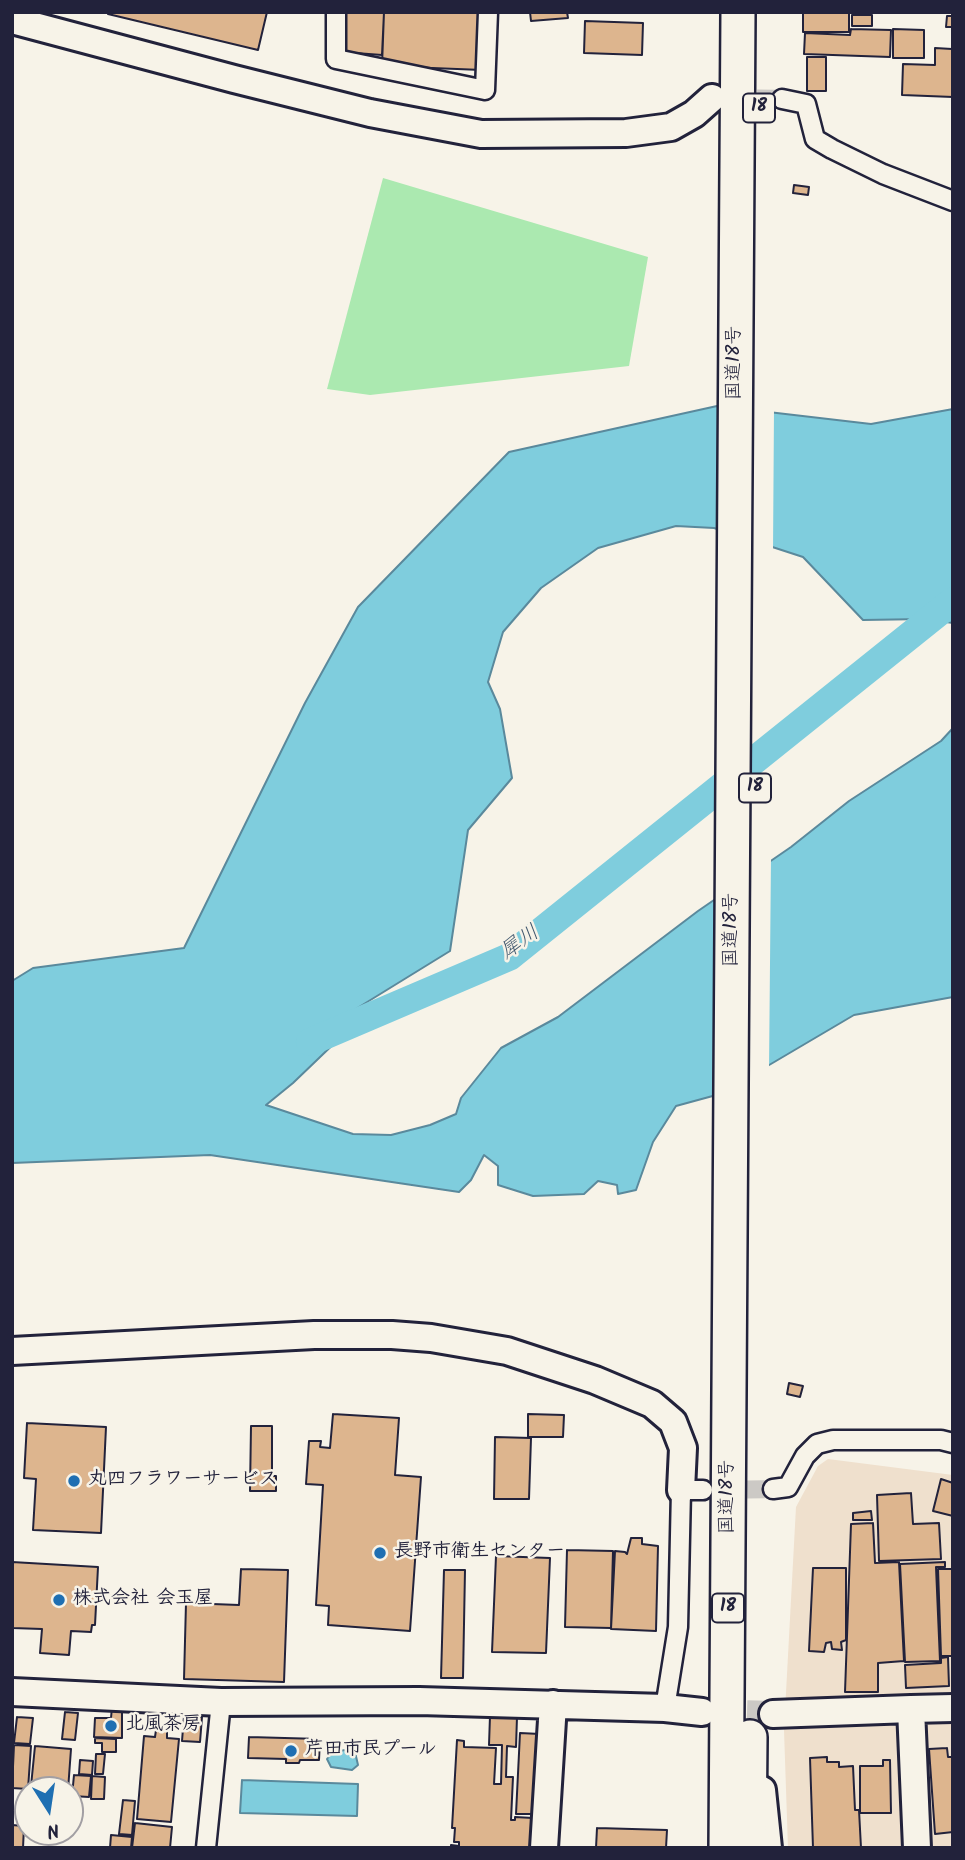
<!DOCTYPE html>
<html>
<head>
<meta charset="utf-8">
<style>
  body { margin:0 }
  #map { position:relative; width:965px; height:1860px; overflow:hidden; background:#f7f3e8; font-family:Kalam,sans-serif }
  canvas { display:block }
  .frame { position:absolute; inset:0; border:14px solid #22223b; pointer-events:none }
  .north { position:absolute; left:14px; top:1776px; width:70px; height:70px; box-sizing:border-box; background:#f7f3e8; border:2px solid #a29fa3; border-radius:50%; rotate:168deg; font-size:19px; font-weight:700; line-height:28px; text-align:center; color:#22223b }
  .north::after { content:''; display:block; margin:auto; width:24px; height:32px; background:#1f6fb2; clip-path:polygon(50% 0,100% 100%,50% 72%,0 100%) }
</style>
</head>
<body>
<div id="map">
<canvas width="965" height="1860"></canvas>
<div class="frame"></div>
<div class="north">N</div>
</div>
<script>
const context = document.querySelector('canvas').getContext('2d');
context.lineJoin = 'round';
function paint(path, color) { context.fillStyle = color; context.fill(path, 'evenodd'); }
const poly = rows => new Path2D(rows.map(r => 'M' + r).join(''));
function stroke(path, color, width, dash) { context.strokeStyle = color; context.lineWidth = width; context.lineCap = dash ? 'butt' : 'round'; context.setLineDash(dash || []); context.stroke(path); }
function label(font, color, halo, rows, align = 'center') {
  context.font = font + ' Kalam,"Klee One",sans-serif'; context.lineWidth = 5; context.setLineDash([]); context.textBaseline = 'middle'; context.strokeStyle = halo; context.fillStyle = color; for (const [text, x, y, turn = 0] of rows) {
    context.save(); context.translate(x, y); context.rotate((+turn || 0) * Math.PI / 180); context.textAlign = isNaN(turn) ? turn : align; if (halo) context.strokeText(text, 0, 0); context.fillText(text, 0, 0); context.restore();
  }
}
paint(poly([
  [828,1459,953,1475,953,1848,788,1848,784,1730,796,1507,818,1466]
]), '#efe0cd');
paint(poly([
  [383,178,648,257,629,366,370,395,327,389]
]), '#abe9b0');
const water = poly([
  [717,406,871,424,953,409,953,623,925,619,863,620,803,557,714,528,676,526,598,548,541,588,503,632,488,682,500,709,512,778,468,830,450,951,351,1012,343,1035,293,1083,266,1105,353,1134,391,1135,430,1125,456,1114,461,1098,501,1048,558,1017,698,911,791,847,849,801,941,741,953,728,953,997,854,1015,720,1094,676,1106,653,1142,636,1190,618,1194,617,1185,598,1181,584,1194,533,1196,498,1185,498,1166,484,1155,471,1180,459,1192,210,1155,12,1163,12,981,33,968,184,948,305,703,358,607,509,452,717,406],
  [346,1750,355,1752,358,1765,352,1770,331,1767,327,1759,330,1755,336,1751,346,1750],
  [242,1780,358,1784,357,1816,240,1813,242,1780]
]);
paint(water, '#7fcddd');
stroke(water, '#5a899c', 2);
paint(poly([
  [722,403,774,409,773,551,721,534],
  [771,857,769,1070,721,1097,718,893]
]), '#f7f3e8');
stroke(poly([
  [310,1042,509,957,953,601]
]), '#7fcddd', 28);
const building = poly([
  [108,12,267,12,258,50,108,14,108,12],
  [342,12,384,12,382,55,342,52,342,12],
  [384,12,484,12,482,70,382,66,384,12],
  [530,12,567,12,568,18,531,21,530,12],
  [803,12,849,12,849,32,803,32,803,12],
  [953,12,953,27,946,27,947,16,953,16,953,12],
  [852,15,872,15,872,26,852,26,852,15],
  [585,21,643,23,642,55,584,53,585,21],
  [851,29,891,30,890,57,804,54,805,33,850,35,851,29],
  [893,29,924,30,924,58,893,58,893,29],
  [935,48,952,49,953,97,902,95,903,64,935,65,935,48],
  [807,57,826,57,826,91,807,91,807,57],
  [794,185,809,187,808,195,793,193,794,185],
  [789,1383,803,1386,800,1397,787,1394,789,1383],
  [333,1414,399,1418,395,1475,421,1477,410,1631,328,1625,329,1606,316,1605,323,1485,306,1484,309,1441,321,1441,320,1447,330,1448,333,1414],
  [528,1414,564,1415,563,1437,528,1437,528,1414],
  [27,1423,106,1427,101,1533,33,1530,36,1479,24,1478,27,1423],
  [251,1426,272,1426,272,1476,276,1476,276,1491,250,1491,251,1426],
  [495,1437,531,1438,529,1499,494,1499,495,1437],
  [941,1479,953,1483,953,1516,933,1511,941,1479],
  [911,1493,913,1524,939,1523,941,1559,879,1561,877,1495,911,1493],
  [871,1511,872,1520,853,1520,853,1513,871,1511],
  [873,1523,875,1563,899,1562,904,1661,878,1663,878,1692,845,1692,851,1524,873,1523],
  [631,1538,642,1538,642,1544,658,1546,656,1631,611,1629,615,1551,625,1552,627,1554,631,1538],
  [567,1550,613,1551,611,1628,565,1627,567,1550],
  [496,1556,550,1558,546,1653,492,1652,496,1556],
  [12,1562,98,1567,95,1625,92,1625,91,1632,71,1631,69,1655,40,1653,42,1629,12,1628,12,1562],
  [945,1562,945,1567,936,1567,940,1661,905,1662,900,1564,945,1562],
  [813,1568,846,1568,846,1640,841,1642,842,1650,832,1649,831,1642,826,1643,824,1652,809,1651,813,1568],
  [241,1569,288,1570,284,1682,184,1679,186,1603,239,1605,241,1569],
  [938,1569,953,1569,953,1656,941,1656,938,1569],
  [444,1570,465,1570,463,1678,441,1678,444,1570],
  [948,1657,949,1686,906,1688,905,1665,941,1663,941,1658,948,1657],
  [112,1707,122,1708,122,1738,94,1737,95,1718,111,1718,112,1707],
  [65,1712,78,1713,75,1740,62,1739,65,1712],
  [184,1716,202,1717,200,1742,182,1741,184,1716],
  [490,1716,517,1717,516,1747,507,1746,506,1777,513,1777,511,1820,515,1820,515,1817,533,1818,535,1848,451,1848,451,1845,459,1846,459,1842,454,1842,455,1828,452,1828,457,1740,464,1741,464,1747,496,1748,494,1784,501,1784,502,1745,489,1745,490,1716],
  [17,1717,33,1718,30,1744,14,1743,17,1717],
  [156,1730,167,1731,167,1738,179,1739,171,1822,137,1819,144,1736,155,1737,156,1730],
  [520,1733,540,1734,536,1817,531,1817,531,1814,516,1814,520,1733],
  [249,1737,320,1739,319,1760,300,1760,299,1763,286,1763,286,1759,248,1758,249,1737],
  [95,1738,116,1739,116,1752,102,1752,102,1743,95,1743,95,1738],
  [14,1745,31,1746,28,1789,12,1788,14,1745],
  [35,1746,71,1749,68,1790,31,1786,35,1746],
  [947,1748,948,1757,953,1757,953,1832,935,1834,929,1749,947,1748],
  [96,1754,105,1754,103,1774,95,1774,96,1754],
  [827,1757,827,1762,839,1762,839,1767,853,1766,855,1810,859,1810,861,1848,813,1848,810,1758,827,1757],
  [80,1760,93,1761,92,1775,79,1774,80,1760],
  [883,1760,890,1760,891,1813,860,1813,860,1766,883,1766,883,1760],
  [74,1775,91,1776,89,1797,72,1796,74,1775],
  [92,1776,105,1777,104,1799,91,1799,92,1776],
  [123,1800,135,1801,132,1835,119,1834,123,1800],
  [20,1811,28,1812,27,1824,19,1824,20,1811],
  [135,1823,172,1827,170,1848,132,1848,135,1823],
  [12,1825,24,1826,23,1848,12,1848,12,1825],
  [597,1828,667,1830,666,1848,596,1848,597,1828],
  [111,1835,132,1837,131,1848,110,1848,111,1835]
]);
paint(building, '#ddb58e');
stroke(building, '#22223b', 2);
stroke(poly([
  [730,98,782,99],
  [720,1490,773,1489]
]), '#ccc9c5', 18, [18, 9]);
stroke(poly([
  [708,1712,773,1714]
]), '#ccc9c5', 26, [26, 13]);
const street = poly([
  [336,12,336,59,485,90,488,12],
  [782,99,806,104,815,139,832,149,883,174,953,201],
  [773,1489,788,1487,805,1456,817,1444,833,1440,941,1440,953,1443],
  [665,1708,678,1627,681,1490,703,1490],
  [206,1848,221,1702]
]);
const secondary = poly([
  [12,20,234,79,370,113,481,134,626,133,671,127,694,114,712,98],
  [12,1351,314,1335,392,1335,431,1338,507,1351,595,1380,652,1404,673,1422,683,1448,681,1490],
  [12,1692,221,1702,419,1701,665,1708,702,1712],
  [911,1709,953,1708],
  [773,1714,911,1709,917,1848],
  [762,1790,768,1848],
  [544,1848,553,1704]
]);
const highway = poly([
  [726,1848,738,12],
  [749,1848,750,1737]
]);
stroke(street, '#22223b', 23);
stroke(secondary, '#22223b', 32);
stroke(highway, '#22223b', 38);
stroke(street, '#f7f3e8', 18);
stroke(secondary, '#f7f3e8', 26);
stroke(highway, '#f7f3e8', 33);
for (const [x, y, r, color] of [
  [74,1481,7,"#1f6fb2"],
  [380,1553,7,"#1f6fb2"],
  [59,1600,7,"#1f6fb2"],
  [111,1726,7,"#1f6fb2"],
  [291,1751,7,"#1f6fb2"]
]) { const dot = new Path2D(); dot.arc(x, y, r, 0, 2 * Math.PI); context.fillStyle = color; context.fill(dot); stroke(dot, '#f7f3e8', 2.5); }
for (const [x, y, w] of [
  [759,108,32],
  [755,788,32],
  [728,1608,32]
]) { const box = new Path2D(); box.roundRect(x - w / 2, y - 14.5, w, 29, 5); context.fillStyle = '#f7f3e8'; context.fill(box); stroke(box, '#22223b', 2); }
label('bold 18px', '#22223b', null, [
  ["18",759,108],
  ["18",755,788],
  ["18",728,1608]
]);
label('19px', '#22223b', '#f7f3e8', [
  ["国道18号",736,363,-90],
  ["国道18号",733,930,-90],
  ["国道18号",729,1497,-90]
]);
label('bold 19px', '#22223b', '#f7f3e8', [
  ["丸四フラワーサービス",88,1481],
  ["長野市衛生センター",394,1553],
  ["株式会社 会玉屋",73,1600],
  ["北風茶房",125,1726],
  ["芹田市民プール",305,1751]
], 'left');
label('italic 21px', '#3e556c', '#f7f3e8', [
  ["犀川",521,944,-35]
]);
</script>
</body>
</html>
